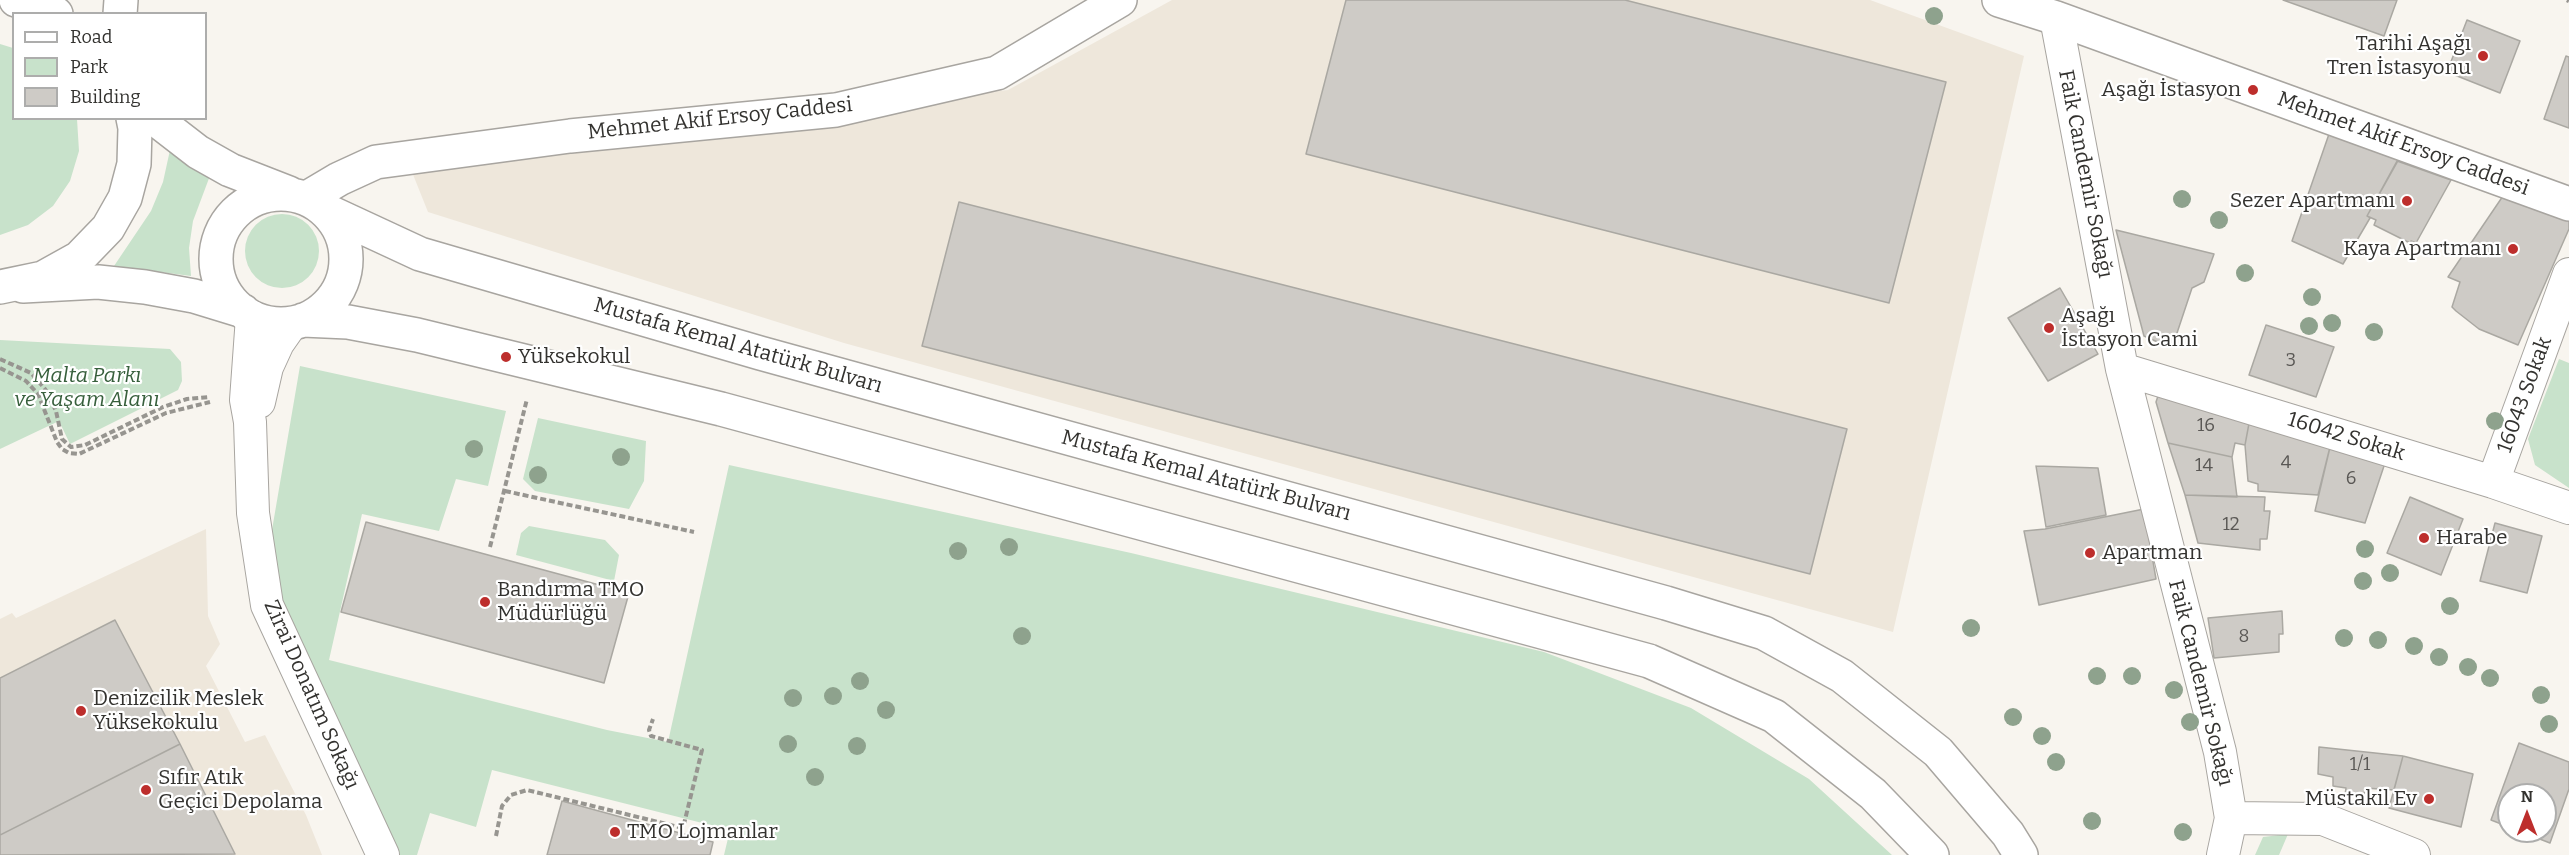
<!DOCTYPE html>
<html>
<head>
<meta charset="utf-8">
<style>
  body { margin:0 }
  #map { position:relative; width:2569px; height:855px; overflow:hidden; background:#f8f5ef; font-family:Bitter,serif }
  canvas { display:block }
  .legend { position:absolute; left:12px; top:12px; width:195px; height:108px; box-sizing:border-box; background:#fff; border:2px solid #adadac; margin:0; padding:8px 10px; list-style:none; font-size:18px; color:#33322f }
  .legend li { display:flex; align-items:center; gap:12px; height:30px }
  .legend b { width:30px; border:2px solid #adadac }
  .north { position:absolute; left:2497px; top:783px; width:60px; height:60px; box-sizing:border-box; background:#fff; border:2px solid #adadac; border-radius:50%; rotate:0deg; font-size:16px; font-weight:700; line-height:24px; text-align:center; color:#33322f }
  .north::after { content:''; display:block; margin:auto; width:21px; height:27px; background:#bd2e2c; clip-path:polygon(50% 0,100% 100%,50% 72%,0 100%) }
</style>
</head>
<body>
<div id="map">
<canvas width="2569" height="855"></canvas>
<ul class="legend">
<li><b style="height:8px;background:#fff"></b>Road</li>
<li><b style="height:16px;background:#c8e2cb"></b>Park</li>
<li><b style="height:16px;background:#cecbc6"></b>Building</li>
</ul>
<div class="north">N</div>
</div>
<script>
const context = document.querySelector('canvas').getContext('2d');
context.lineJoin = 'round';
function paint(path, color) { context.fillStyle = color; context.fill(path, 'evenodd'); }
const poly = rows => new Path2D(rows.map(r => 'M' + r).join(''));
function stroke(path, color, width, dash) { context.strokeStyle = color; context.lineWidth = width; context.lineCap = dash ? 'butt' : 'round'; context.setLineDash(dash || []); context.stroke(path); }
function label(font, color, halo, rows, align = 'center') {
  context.font = font + ' Bitter,serif'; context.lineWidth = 4.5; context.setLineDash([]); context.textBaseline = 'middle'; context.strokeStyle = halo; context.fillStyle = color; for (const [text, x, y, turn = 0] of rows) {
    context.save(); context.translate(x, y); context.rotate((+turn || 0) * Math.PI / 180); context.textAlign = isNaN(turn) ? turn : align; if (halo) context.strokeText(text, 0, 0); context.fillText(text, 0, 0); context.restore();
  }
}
paint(poly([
  [1172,0,1870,0,2024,56,1893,632,844,343,428,212,406,157,1008,90],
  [206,529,208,616,220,644,206,666,245,742,265,735,306,815,322,855,0,855,0,619,12,613,16,618]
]), '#eee7db');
paint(poly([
  [0,44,13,48,14,118,77,119,79,151,70,181,53,206,28,225,0,235],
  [170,150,211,173,193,221,189,248,191,276,114,266,151,211,163,182],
  '245 251a37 37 0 1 1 74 0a37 37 0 1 1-74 0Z',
  [0,340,170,349,181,362,182,381,178,390,70,444,59,421,0,449],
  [2559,359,2569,363,2569,488,2535,465,2528,439],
  [300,366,506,411,488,486,456,479,439,531,362,514,329,660,607,730,668,742,729,465,1131,553,1544,652,1691,708,1809,779,1892,855,724,855,730,830,492,770,476,827,430,813,417,855,397,855,303,652,267,559],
  [538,418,646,441,644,481,629,509,535,491,523,479],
  [529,526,605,540,619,555,614,581,516,555,521,533],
  [2288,834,2279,855,2255,855,2263,837]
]), '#c8e2cb');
const building = poly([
  [1346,0,1625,0,1946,82,1889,303,1306,154,1346,0],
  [2283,0,2397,0,2384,36,2283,0],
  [2467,20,2520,41,2500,93,2447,72,2467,20],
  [2566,56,2569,57,2569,128,2544,119,2566,56],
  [2329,134,2399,159,2367,216,2370,218,2343,264,2292,241,2329,134],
  [2397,161,2451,180,2416,243,2411,241,2410,243,2374,225,2376,220,2367,216,2397,161],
  [2505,193,2569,219,2569,229,2518,345,2479,329,2456,311,2452,307,2460,282,2448,277,2505,193],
  [959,202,1847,429,1810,574,922,346,959,202],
  [2116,230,2214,254,2204,282,2192,288,2173,345,2169,347,2144,336,2116,230],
  [2060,288,2098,354,2048,381,2008,318,2060,288],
  [2266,325,2334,347,2316,397,2249,375,2266,325],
  [2159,393,2250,418,2245,445,2235,443,2232,457,2168,443,2156,402,2159,393],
  [2250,418,2331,443,2318,495,2258,491,2258,484,2248,481,2245,445,2250,418],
  [2168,443,2232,457,2237,497,2185,495,2168,443],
  [2331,443,2385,463,2365,523,2315,511,2331,443],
  [2036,466,2098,468,2106,515,2046,527,2036,466],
  [2185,495,2265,497,2264,511,2270,511,2267,539,2260,539,2260,550,2198,543,2185,495],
  [2410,497,2463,519,2441,575,2387,553,2410,497],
  [2144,509,2156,579,2039,605,2024,531,2045,529,2144,509],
  [366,522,629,593,604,683,341,612,366,522],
  [2495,523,2542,536,2527,593,2480,581,2495,523],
  [2282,611,2283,634,2279,634,2279,652,2214,658,2208,618,2282,611],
  [115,620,180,744,0,835,0,678,115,620],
  [2519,743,2569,762,2569,789,2550,843,2519,831,2545,831,2545,795,2509,795,2509,827,2491,820,2519,743],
  [180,744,235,854,0,855,0,835,180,744],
  [2319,747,2403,756,2394,790,2365,788,2364,795,2345,795,2346,788,2333,786,2333,777,2318,774,2319,747],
  [2403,756,2473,774,2461,827,2389,808,2403,756],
  [562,801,713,842,710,855,547,855,562,801]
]);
paint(building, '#cecbc6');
stroke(building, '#aaa8a2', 1.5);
const minor = poly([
  [2056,18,2122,369,2220,752,2231,818,2223,855],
  [252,317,246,400,250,422,253,513,267,605,383,855],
  [2122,369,2493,482,2569,508],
  [259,402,267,367,278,343,292,323],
  [2493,482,2569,274],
  [2231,818,2323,819,2414,855]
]);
const secondary = poly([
  [1999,0,2056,18,2569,204],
  [307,198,339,179,376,162,570,136,836,110,997,73,1120,0]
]);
const primary = poly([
  [154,118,198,152,230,170,289,193],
  '216 259a65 65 0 1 1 130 0a65 65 0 1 1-130 0Z',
  [323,209,420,254,760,353,1666,603,1764,633,1842,676,1938,752,2008,834,2021,855],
  [23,286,98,282,145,287,194,296,243,311],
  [303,320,348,322,417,335,721,409,1649,661,1774,716,1873,794,1932,855]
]);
const trunk = poly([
  [16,0,56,14],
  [120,14,121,0],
  [0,287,43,278,79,258,108,228,125,198,134,164,135,128,133,118]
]);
stroke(minor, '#a8a5a0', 34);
stroke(secondary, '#a8a5a0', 36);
stroke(primary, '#a8a5a0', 36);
stroke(trunk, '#a8a5a0', 36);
stroke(poly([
  [0,359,31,373,45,389,56,411,62,439,71,447,85,445,163,407,187,399,209,397],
  [0,368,26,381,38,394,57,442,62,449,69,453,79,454,166,413,210,402],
  [505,491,694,532],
  [490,547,527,399],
  [496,836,502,806,511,795,527,790,683,828,702,750,651,736,649,730,653,719]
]), '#979590', 4, [6, 3]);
stroke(minor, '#fff', 32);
stroke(secondary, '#fff', 33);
stroke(primary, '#fff', 33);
stroke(trunk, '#fff', 33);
stroke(poly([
  [2567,0,2569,1]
]), '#969490', 4.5, [3, 6]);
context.fillStyle = '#8ea28d';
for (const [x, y] of [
  [1934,16],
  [2182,199],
  [2219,220],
  [2245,273],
  [2312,297],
  [2332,323],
  [2309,326],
  [2374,332],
  [2495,421],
  [474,449],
  [621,457],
  [538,475],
  [1009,547],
  [2365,549],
  [958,551],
  [2390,573],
  [2363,581],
  [2450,606],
  [1971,628],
  [1022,636],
  [2344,638],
  [2378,640],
  [2414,646],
  [2439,657],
  [2468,667],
  [2097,676],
  [2132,676],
  [2490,678],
  [860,681],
  [2174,690],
  [2541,695],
  [833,696],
  [793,698],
  [886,710],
  [2013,717],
  [2190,722],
  [2549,724],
  [2042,736],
  [788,744],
  [857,746],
  [2056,762],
  [815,777],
  [2092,821],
  [2183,832]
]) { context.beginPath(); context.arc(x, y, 9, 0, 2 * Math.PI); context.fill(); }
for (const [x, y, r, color] of [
  [2483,56,6,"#bd2e2c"],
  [2253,90,6,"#bd2e2c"],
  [2407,201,6,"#bd2e2c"],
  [2513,249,6,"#bd2e2c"],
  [2049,328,6,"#bd2e2c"],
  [506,357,6,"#bd2e2c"],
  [2424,538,6,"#bd2e2c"],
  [2090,553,6,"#bd2e2c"],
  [485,602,6,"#bd2e2c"],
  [81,711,6,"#bd2e2c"],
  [146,790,6,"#bd2e2c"],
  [2429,799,6,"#bd2e2c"],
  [615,832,6,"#bd2e2c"]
]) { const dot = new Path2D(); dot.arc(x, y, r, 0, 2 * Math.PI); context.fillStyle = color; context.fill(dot); stroke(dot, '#fff', 2); }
label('18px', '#5a5855', null, [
  ["3",2291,361],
  ["16",2206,426],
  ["4",2286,463],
  ["14",2204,466],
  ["6",2351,479],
  ["12",2231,525],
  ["8",2244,637],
  ["1/1",2360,765]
]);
label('21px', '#33322f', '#fff', [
  ["Tarihi Aşağı",2471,44,"right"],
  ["Tren İstasyonu",2471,68,"right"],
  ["Aşağı İstasyon",2241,90,"right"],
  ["Sezer Apartmanı",2395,201,"right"],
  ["Kaya Apartmanı",2501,249,"right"],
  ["Aşağı",2061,316],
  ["İstasyon Cami",2061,340],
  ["Yüksekokul",518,357],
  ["Harabe",2436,538],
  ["Apartman",2102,553],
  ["Bandırma TMO",497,590],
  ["Müdürlüğü",497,614],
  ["Denizcilik Meslek",93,699],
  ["Yüksekokulu",93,723],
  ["Sıfır Atık",158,778],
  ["Geçici Depolama",158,802],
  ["Müstakil Ev",2417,799,"right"],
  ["TMO Lojmanlar",627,832]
], 'left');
label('21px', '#33322f', '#fff', [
  ["Mehmet Akif Ersoy Caddesi",720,119,-6],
  ["Mehmet Akif Ersoy Caddesi",2403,144,20],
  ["Faik Candemir Sokağı",2085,174,79],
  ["Mustafa Kemal Atatürk Bulvarı",738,346,16],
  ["16043 Sokak",2525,395,-70],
  ["16042 Sokak",2346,437,17],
  ["Mustafa Kemal Atatürk Bulvarı",1206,476,15],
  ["Faik Candemir Sokağı",2200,683,76],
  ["Zirai Donatım Sokağı",311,695,66]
]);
label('italic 21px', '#375f3c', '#fff', [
  ["Malta Parkı",87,376],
  ["ve Yaşam Alanı",87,400]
]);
</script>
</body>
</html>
